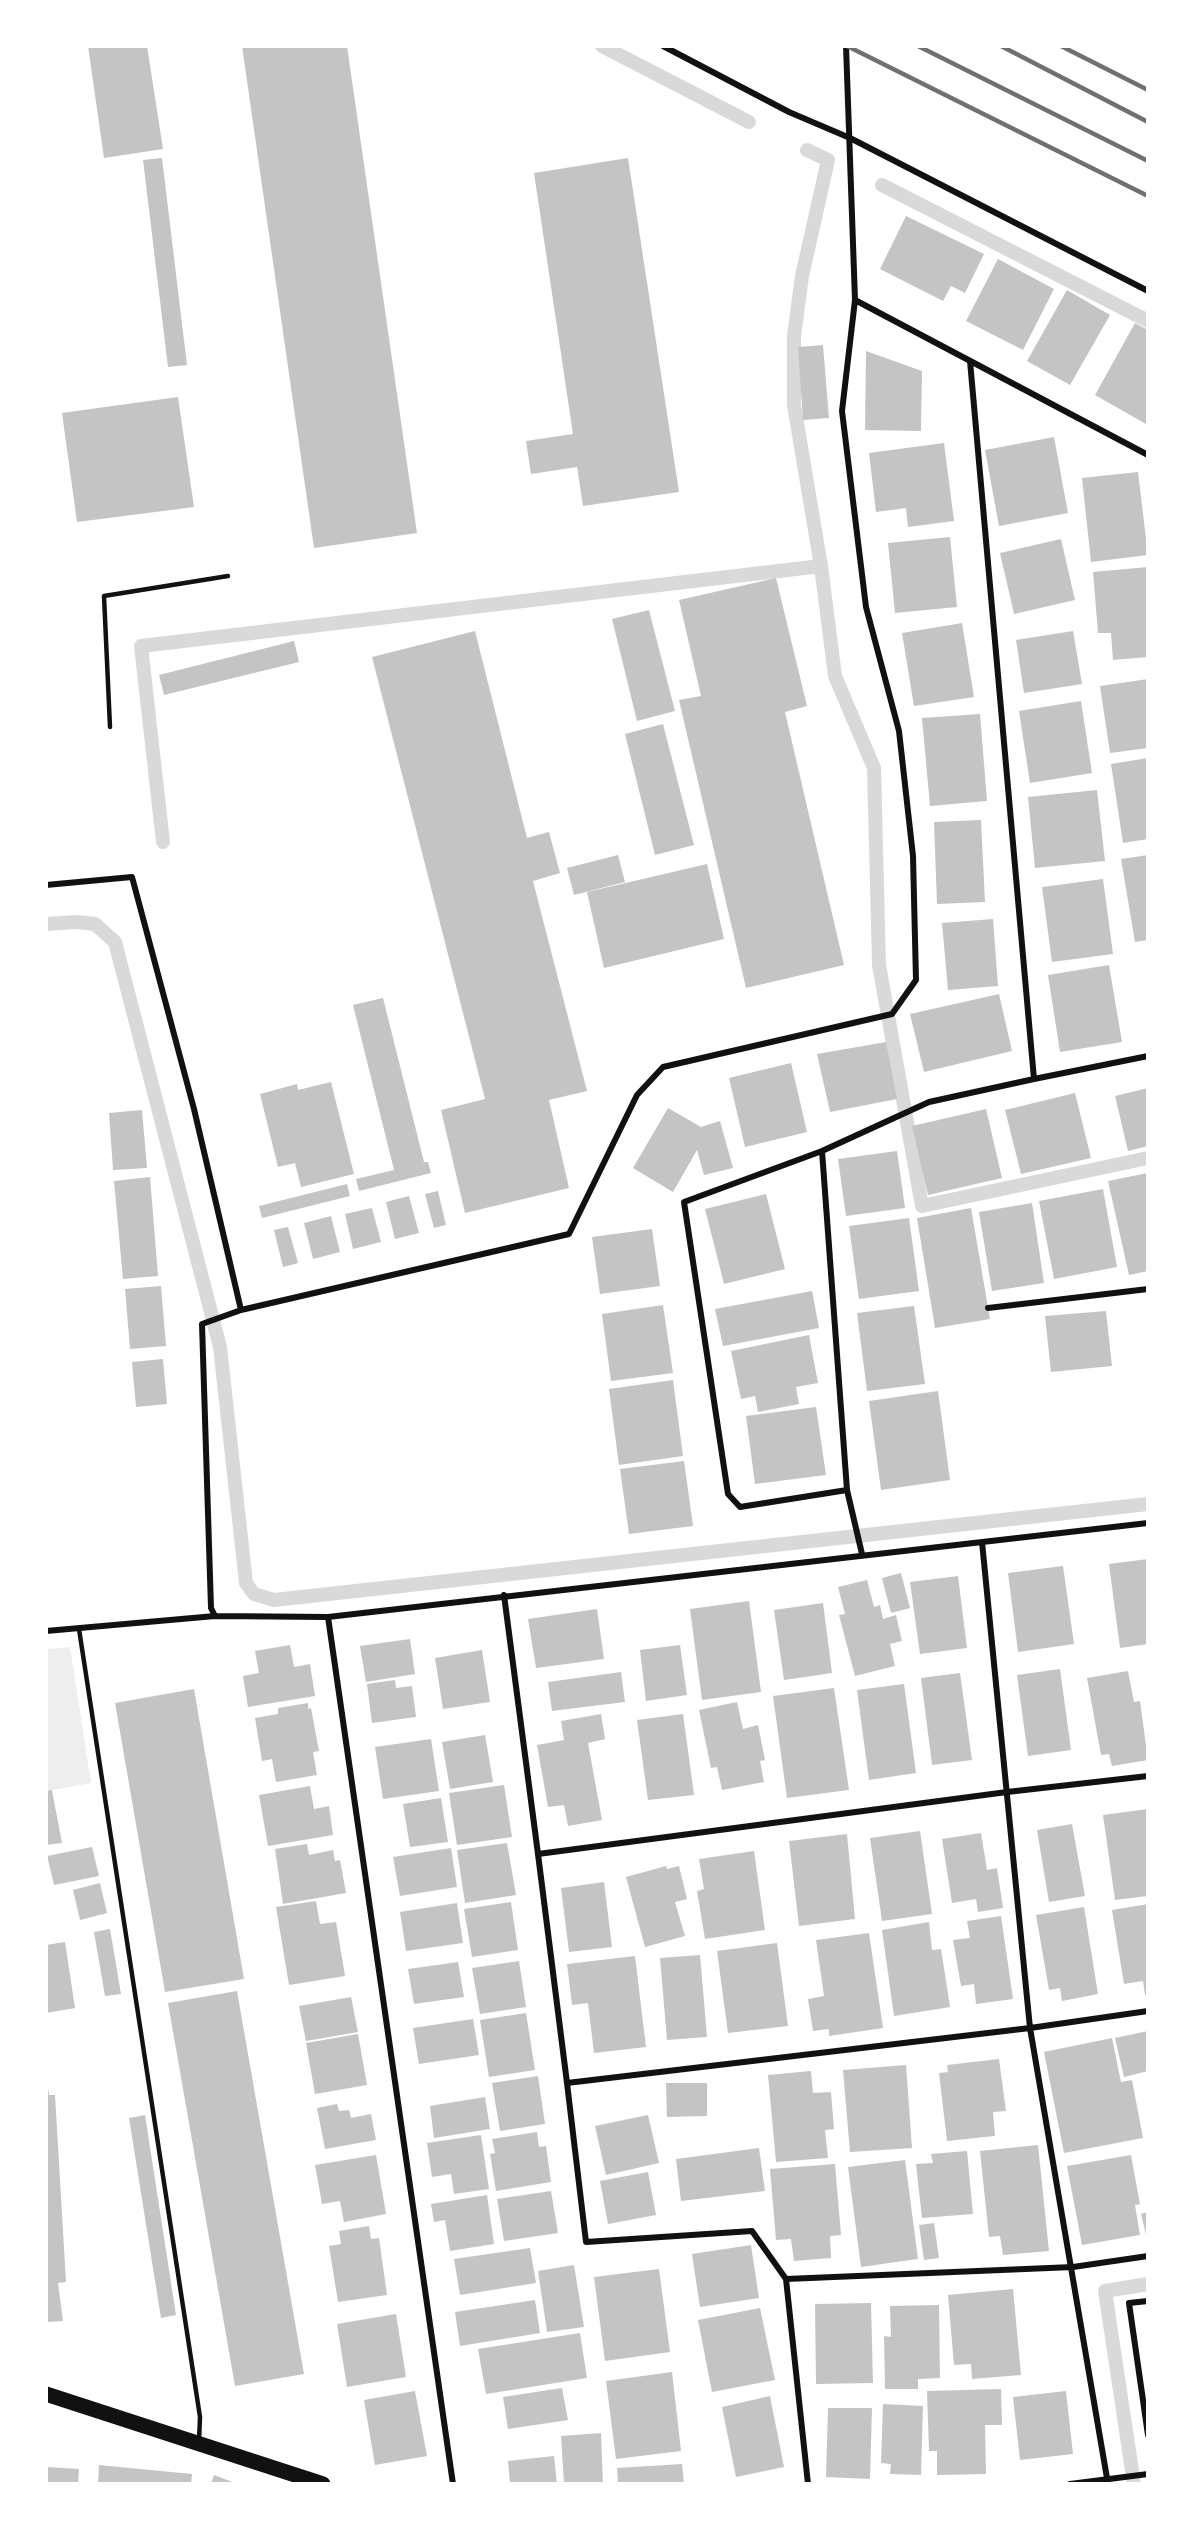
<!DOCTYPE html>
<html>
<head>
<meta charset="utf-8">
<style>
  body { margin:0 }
  #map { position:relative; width:1194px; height:2530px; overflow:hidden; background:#fff; font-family:"Alegreya Sans",sans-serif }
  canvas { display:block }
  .frame { position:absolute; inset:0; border:48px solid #fff; pointer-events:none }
</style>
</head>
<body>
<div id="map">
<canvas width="1194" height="2530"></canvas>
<div class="frame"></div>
</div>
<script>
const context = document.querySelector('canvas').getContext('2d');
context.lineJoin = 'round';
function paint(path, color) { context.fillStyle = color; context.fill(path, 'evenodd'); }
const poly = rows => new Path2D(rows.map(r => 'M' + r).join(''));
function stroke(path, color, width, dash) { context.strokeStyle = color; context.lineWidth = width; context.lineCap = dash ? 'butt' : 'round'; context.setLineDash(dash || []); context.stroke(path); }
paint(poly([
  [70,1647,91,1783,47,1791,47,1649]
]), '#eee');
stroke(poly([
  [602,46,749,122],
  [807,150,828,160,802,276,794,336,794,405,821,566,835,676,874,768,879,965,922,1206,1148,1158],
  [882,185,1148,321],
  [163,842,141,646,821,566],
  [46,924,77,922,95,924,115,942,220,1347,246,1583,254,1594,274,1600,1148,1504],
  [1134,2484,1105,2291,1148,2284]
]), '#d9d9d9', 14);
paint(poly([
  [88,46,147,46,163,149,104,158],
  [242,46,347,46,417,533,314,548],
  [162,158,187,365,168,367,143,160],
  [628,158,679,492,583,506,577,467,531,474,526,441,573,434,534,173],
  [906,216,984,254,965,293,951,286,943,301,880,269],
  [998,259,1054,289,1023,350,966,321],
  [1067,290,1110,315,1070,385,1027,361],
  [1135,323,1148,330,1146,424,1095,395],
  [823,345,829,418,803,420,798,347],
  [866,351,922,371,921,431,865,430],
  [178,397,194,507,77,522,62,413],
  [1054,437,1068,513,999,526,985,450],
  [944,443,954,521,908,527,906,508,876,512,869,453],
  [1138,472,1148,555,1091,562,1082,478],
  [950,537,957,607,895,613,888,543],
  [1061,539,1075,600,1014,614,1000,553],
  [1148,567,1148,657,1113,660,1111,633,1098,633,1093,572],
  [776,578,807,706,785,712,844,965,746,988,679,700,701,696,679,600],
  [649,610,675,711,637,721,612,619],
  [962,623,974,697,914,706,902,633],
  [475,631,527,838,549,832,560,873,533,881,587,1091,549,1100,569,1188,465,1213,441,1110,485,1099,372,657],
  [1073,631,1082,684,1024,693,1016,640],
  [294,641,299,662,164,695,159,675],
  [1148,679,1148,748,1110,753,1100,686],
  [1081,701,1092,773,1030,783,1019,711],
  [980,714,987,801,930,806,922,718],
  [663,724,694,845,655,855,625,734],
  [1148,758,1148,839,1123,843,1111,764],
  [1097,790,1105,861,1035,868,1028,797],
  [981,820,985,902,937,904,934,822],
  [618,855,625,882,574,895,567,868],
  [1148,855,1148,940,1135,942,1121,859],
  [707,864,724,939,604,968,587,892],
  [1103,879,1113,954,1052,962,1042,887],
  [993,919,998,986,948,990,942,923],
  [1109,965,1122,1042,1060,1052,1048,975],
  [999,994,1012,1051,924,1072,910,1014],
  [383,998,424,1162,428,1162,431,1173,359,1191,356,1179,394,1170,353,1005],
  [886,1042,897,1099,830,1112,817,1054],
  [791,1063,807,1132,745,1147,729,1078],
  [331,1082,354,1174,301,1187,295,1163,278,1167,260,1094,297,1084,298,1090],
  [1148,1088,1148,1146,1128,1151,1115,1096],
  [1075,1093,1091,1158,1021,1174,1005,1110],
  [668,1108,701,1127,720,1121,733,1168,704,1175,697,1150,673,1192,633,1168],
  [986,1109,1002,1178,928,1195,912,1126],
  [142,1110,147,1168,113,1170,109,1113],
  [897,1151,905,1208,846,1216,838,1159],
  [1148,1173,1148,1271,1129,1275,1108,1181],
  [150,1177,158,1276,123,1279,114,1181],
  [347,1184,350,1196,262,1218,259,1206],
  [1103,1189,1117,1267,1054,1279,1039,1201],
  [438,1191,446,1225,434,1228,425,1194],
  [766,1194,785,1269,724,1284,705,1209],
  [409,1196,419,1233,395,1239,386,1202],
  [1032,1203,1044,1283,992,1291,979,1212],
  [372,1208,381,1242,353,1249,345,1214],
  [971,1208,990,1319,935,1328,917,1218],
  [331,1216,340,1252,313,1259,304,1223],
  [909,1218,919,1291,859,1299,849,1226],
  [288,1227,298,1263,283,1267,274,1230],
  [652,1229,660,1286,600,1294,592,1237],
  [161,1286,166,1346,130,1349,125,1289],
  [812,1291,819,1328,723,1346,715,1309],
  [663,1305,673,1373,611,1381,602,1314],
  [914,1306,925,1384,867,1391,857,1313],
  [1106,1311,1112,1366,1051,1372,1045,1316],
  [809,1335,818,1383,796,1387,799,1404,758,1412,755,1396,741,1399,731,1351],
  [163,1359,167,1404,136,1407,132,1362],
  [673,1380,683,1456,619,1465,609,1389],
  [938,1391,950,1480,881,1490,869,1401],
  [816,1407,826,1475,755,1484,746,1416],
  [684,1461,693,1526,629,1534,620,1469],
  [1148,1559,1148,1644,1120,1648,1109,1564],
  [1063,1566,1074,1644,1018,1652,1008,1573],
  [901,1573,910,1608,891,1613,882,1578],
  [958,1576,967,1648,920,1654,910,1582],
  [867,1580,874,1607,880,1605,883,1619,896,1615,902,1641,890,1644,895,1666,855,1676,839,1615,845,1614,838,1587],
  [749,1601,761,1692,702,1700,690,1609],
  [823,1603,832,1673,784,1680,774,1610],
  [597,1609,604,1659,536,1668,528,1619],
  [410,1639,415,1674,366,1682,360,1646],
  [290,1645,294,1667,310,1664,315,1696,248,1707,243,1676,259,1673,255,1651],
  [680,1645,687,1695,646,1701,640,1650],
  [482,1650,490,1702,443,1709,435,1658],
  [1060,1669,1071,1750,1028,1756,1017,1675],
  [1128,1671,1134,1702,1140,1701,1148,1760,1112,1766,1109,1754,1101,1755,1087,1678],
  [621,1672,625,1702,552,1711,548,1682],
  [960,1673,972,1760,932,1765,921,1678],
  [395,1680,396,1688,412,1686,416,1717,372,1723,367,1684],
  [904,1684,916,1773,869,1780,857,1690],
  [834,1688,849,1790,787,1798,773,1696],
  [194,1689,244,1979,165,1992,115,1703],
  [737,1702,743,1729,758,1725,765,1760,760,1761,764,1782,722,1790,717,1767,711,1768,699,1710],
  [308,1703,308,1709,311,1708,319,1751,313,1752,317,1775,276,1782,272,1759,262,1761,255,1718,278,1714,278,1708],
  [601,1714,605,1739,588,1743,602,1820,568,1826,564,1805,548,1807,537,1745,564,1740,561,1721],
  [683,1714,694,1795,648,1800,637,1720],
  [485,1735,493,1782,450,1789,442,1742],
  [431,1739,439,1791,383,1799,375,1747],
  [504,1785,512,1837,457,1845,449,1793],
  [310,1786,314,1809,329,1806,333,1835,268,1846,259,1795],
  [52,1790,62,1843,46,1845,46,1791],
  [441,1798,448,1842,410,1847,403,1804],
  [1148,1809,1148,1896,1115,1900,1103,1815],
  [1072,1824,1085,1896,1049,1902,1037,1830],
  [920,1831,932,1914,882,1921,870,1838],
  [981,1833,987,1870,997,1868,1003,1908,978,1912,976,1899,952,1903,942,1839],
  [847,1834,855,1919,799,1926,789,1841],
  [507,1843,516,1895,465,1903,457,1850],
  [307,1844,309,1855,333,1850,335,1861,340,1860,346,1893,283,1904,275,1849],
  [92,1847,99,1876,54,1885,47,1856],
  [451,1848,457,1887,400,1896,393,1857],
  [754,1851,765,1930,705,1939,697,1891,704,1889,699,1859],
  [666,1866,667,1869,679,1866,687,1899,675,1902,685,1936,645,1947,626,1877],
  [604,1882,612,1947,569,1952,561,1888],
  [100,1883,107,1913,80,1920,73,1890],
  [316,1901,320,1924,336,1922,345,1976,289,1985,276,1907],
  [511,1902,518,1950,472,1957,464,1909],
  [457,1903,463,1943,406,1951,400,1912],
  [1148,1904,1148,1995,1145,1995,1143,1981,1124,1984,1112,1910],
  [1084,1907,1098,1994,1062,2001,1060,1988,1049,1990,1036,1915],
  [1001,1916,1013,1999,976,2004,974,1984,961,1986,953,1940,970,1938,967,1921],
  [929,1922,932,1950,941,1949,950,2007,894,2016,882,1930],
  [110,1929,121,1994,105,1996,94,1932],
  [869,1933,883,2028,829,2036,829,2029,813,2031,808,1999,824,1996,816,1940],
  [65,1942,75,2008,46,2013,46,1945],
  [777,1943,788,2026,728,2033,717,1951],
  [700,1955,707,2037,667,2040,660,1958],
  [635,1956,646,2047,594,2053,588,2003,572,2005,567,1964],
  [519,1961,526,2007,480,2014,472,1968],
  [458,1962,464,1997,414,2004,408,1969],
  [237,1991,304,2374,235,2386,168,2003],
  [351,1997,358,2032,306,2041,299,2006],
  [526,2013,535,2070,489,2077,480,2020],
  [473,2019,479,2055,419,2064,413,2028],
  [1148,2031,1148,2071,1124,2077,1115,2038],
  [358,2034,367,2085,315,2094,306,2043],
  [1112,2038,1121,2082,1132,2080,1143,2138,1064,2153,1044,2052],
  [999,2059,1006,2111,993,2112,995,2136,947,2141,939,2073,948,2072,947,2065],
  [906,2065,912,2148,850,2152,843,2070],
  [46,2071,49,2095,55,2095,66,2282,58,2283,63,2321,46,2322],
  [811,2071,813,2093,831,2092,834,2129,825,2130,828,2158,776,2162,768,2075],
  [538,2076,545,2124,500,2131,492,2083],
  [666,2083,707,2083,707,2116,667,2117],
  [485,2097,490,2129,434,2138,430,2106],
  [337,2104,339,2111,349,2110,351,2118,371,2114,376,2140,325,2149,317,2108],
  [145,2115,176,2315,161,2318,129,2118],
  [648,2115,659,2163,606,2175,595,2126],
  [537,2132,539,2147,546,2146,551,2182,496,2191,490,2154,495,2153,492,2139],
  [481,2135,489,2189,454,2194,451,2174,432,2177,427,2143],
  [1038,2145,1049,2251,1003,2255,1000,2236,989,2237,980,2151],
  [759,2148,765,2191,681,2201,676,2159],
  [967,2151,973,2214,922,2218,916,2164,933,2163,931,2154],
  [376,2155,386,2214,344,2222,340,2201,322,2204,315,2165],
  [1131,2155,1140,2204,1135,2205,1140,2235,1082,2245,1067,2166],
  [905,2160,918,2259,861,2267,848,2167],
  [835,2164,841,2235,830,2236,831,2258,794,2261,791,2239,776,2240,770,2169],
  [648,2172,656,2215,608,2224,600,2181],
  [551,2191,558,2233,504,2241,497,2199],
  [487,2195,494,2244,450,2251,445,2220,434,2222,431,2204],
  [1148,2212,1148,2239,1147,2239,1141,2214],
  [934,2223,939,2258,924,2260,919,2225],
  [369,2226,371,2239,379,2238,387,2295,338,2302,329,2246,341,2244,339,2231],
  [751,2245,759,2298,700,2307,692,2254],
  [530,2248,536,2283,460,2295,454,2259],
  [574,2265,584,2327,547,2332,538,2271],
  [659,2269,670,2352,605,2361,594,2277],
  [1013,2289,1021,2375,972,2379,971,2364,954,2365,948,2295],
  [535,2300,540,2333,460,2346,455,2312],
  [871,2303,873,2383,816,2384,815,2304],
  [939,2305,940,2378,918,2379,918,2389,885,2389,884,2336,891,2337,890,2306],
  [760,2308,775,2380,712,2392,698,2320],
  [396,2314,406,2377,347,2387,337,2324],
  [580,2333,587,2378,486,2394,478,2349],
  [672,2372,681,2451,616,2459,606,2381],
  [562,2388,568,2420,508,2429,503,2397],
  [1001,2389,1002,2425,985,2425,986,2474,937,2475,937,2451,929,2451,927,2391],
  [415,2391,427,2456,375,2465,364,2400],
  [1066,2391,1073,2454,1020,2460,1013,2397],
  [770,2396,784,2467,736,2477,722,2407],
  [883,2404,923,2406,921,2475,890,2474,891,2464,881,2463],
  [828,2408,872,2408,870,2479,826,2477],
  [601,2433,603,2484,564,2484,561,2436],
  [554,2456,557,2484,510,2484,508,2461],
  [682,2464,684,2484,618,2484,617,2468],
  [99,2465,192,2474,191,2484,98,2484],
  [46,2467,79,2469,78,2484,46,2484],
  [214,2475,235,2483,235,2484,211,2484]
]), '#c4c4c4');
stroke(poly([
  [110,727,104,596,228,576],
  [79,1629,200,2417,199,2441]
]), '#111', 4.5);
stroke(poly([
  [663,46,789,112,850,138,1148,291],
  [855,300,1148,455],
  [970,361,1034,1079,1148,1056],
  [46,885,132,877,194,1109,241,1310],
  [822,1151,684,1202,728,1494,740,1507,847,1490,862,1554],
  [988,1308,1148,1289],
  [847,1490,822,1151,929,1102,1034,1079],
  [982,1542,1030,2028,1108,2484],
  [504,1595,538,1854,1007,1792,1148,1776],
  [215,1616,211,1608,202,1324,241,1310,569,1234,637,1095,663,1067,892,1014,916,980,913,856,899,731,866,607,842,411,855,300,846,46],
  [328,1617,453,2484],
  [46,1631,215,1616,328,1617,1148,1523],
  [538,1854,567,2083,1030,2028,1148,2011],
  [567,2083,586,2242,752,2231,786,2279],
  [1148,2301,1129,2303,1148,2435],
  [808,2484,786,2279,1073,2267,1148,2256],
  [1070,2484,1148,2474]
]), '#111', 6);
stroke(poly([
  [46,2394,323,2484]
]), '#111', 15);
stroke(poly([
  [847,46,1148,196],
  [918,46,1148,161],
  [1001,46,1148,122],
  [1061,46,1148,90]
]), '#707070', 4.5);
</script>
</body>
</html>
